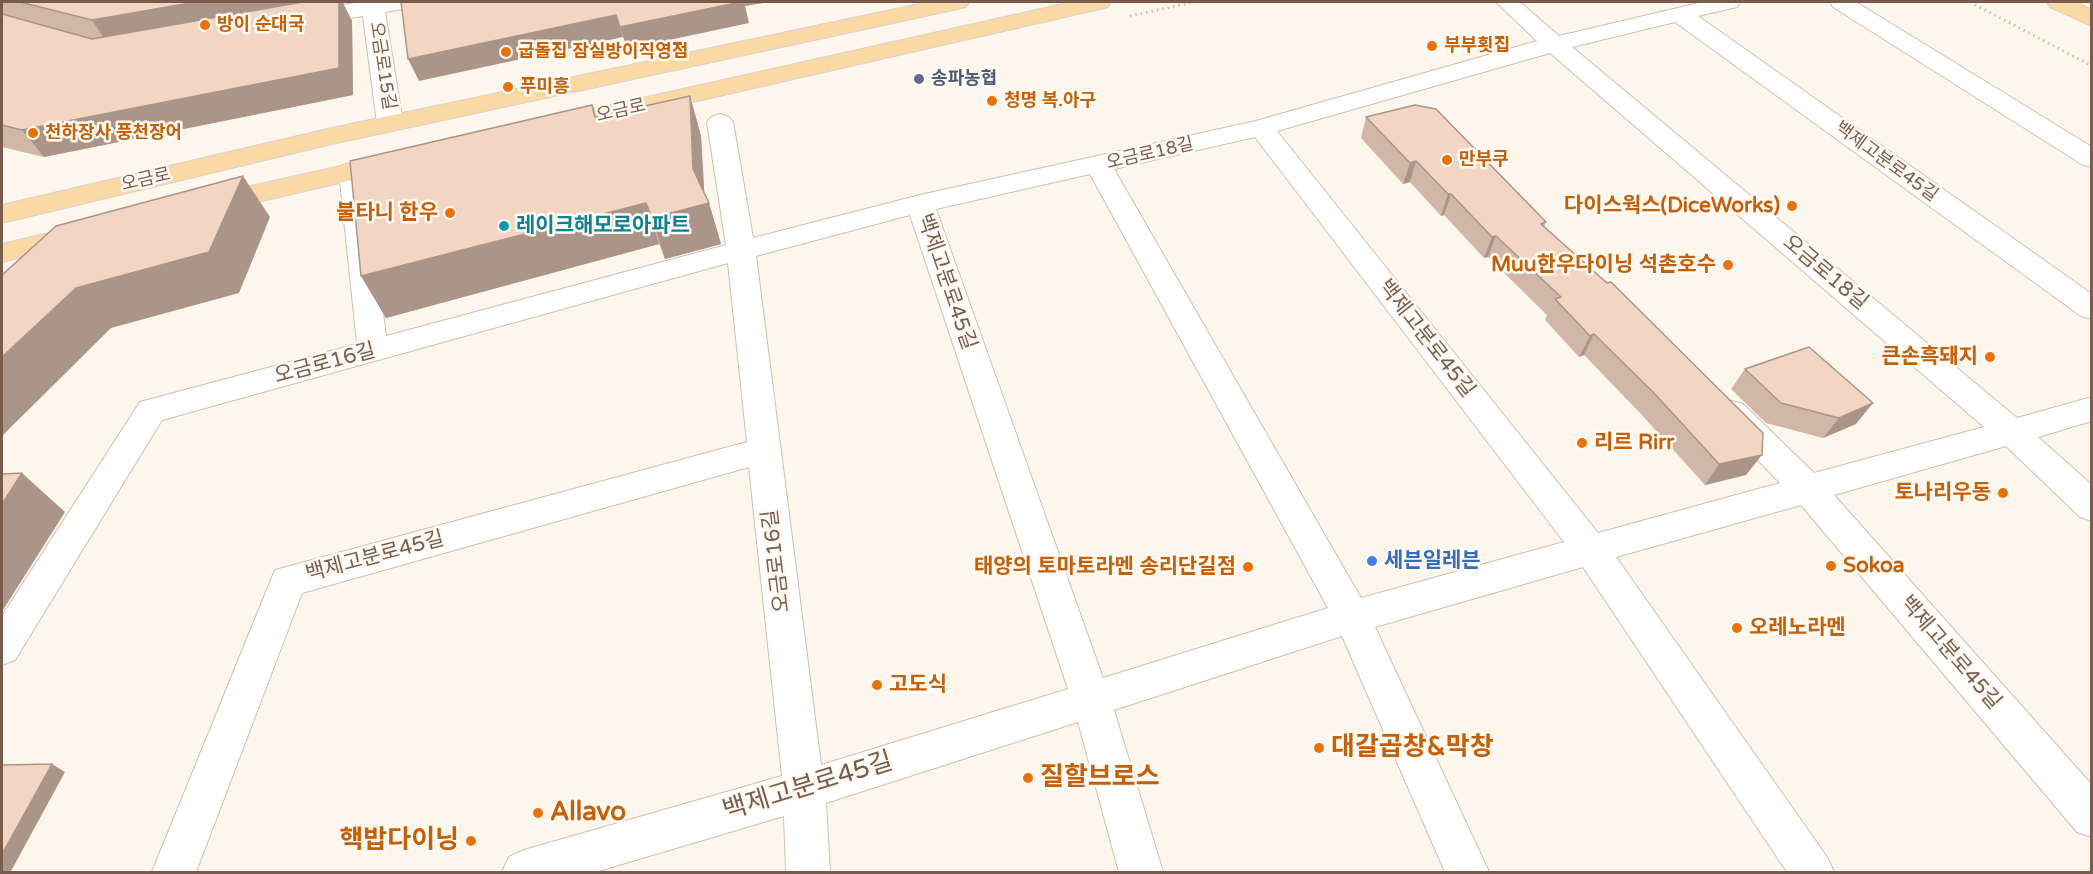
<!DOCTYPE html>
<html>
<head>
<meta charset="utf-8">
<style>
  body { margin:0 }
  #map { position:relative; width:2093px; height:874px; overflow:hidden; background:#fdf6ec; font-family:"Varela Round",sans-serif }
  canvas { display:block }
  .frame { position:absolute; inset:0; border:3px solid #7a5c4d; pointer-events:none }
</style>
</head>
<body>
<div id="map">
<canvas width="2093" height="874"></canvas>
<div class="frame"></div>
</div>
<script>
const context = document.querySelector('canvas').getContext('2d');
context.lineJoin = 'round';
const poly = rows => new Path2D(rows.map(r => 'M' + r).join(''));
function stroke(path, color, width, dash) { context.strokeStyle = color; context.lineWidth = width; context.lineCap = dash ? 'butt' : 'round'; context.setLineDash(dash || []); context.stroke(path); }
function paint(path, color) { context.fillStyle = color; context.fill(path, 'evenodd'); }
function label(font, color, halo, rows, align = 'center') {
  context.font = font + ' "Varela Round","Noto Sans KR",sans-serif'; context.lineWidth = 5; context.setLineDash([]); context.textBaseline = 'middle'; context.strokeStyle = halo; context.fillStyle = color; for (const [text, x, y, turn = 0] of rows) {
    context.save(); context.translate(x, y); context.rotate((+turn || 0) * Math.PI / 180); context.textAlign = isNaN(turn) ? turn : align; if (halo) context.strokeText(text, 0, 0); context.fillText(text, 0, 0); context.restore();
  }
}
const minor = poly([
  [361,2,418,2,415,7,385,12,403,123,399,128,390,131,381,128,377,123,363,16,303,26,295,24,292,19,295,14,303,12,361,2],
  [1496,2,1520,2,1559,36,1703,2,1740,2,1737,7,1698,16,2092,294,2092,319,2081,316,1675,22,1572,47,2017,418,2092,397,2092,421,2038,437,2092,485,2092,521,2080,517,2006,446,1834,495,2092,785,2092,837,2077,832,1801,505,1616,557,1827,857,1834,872,1787,872,1583,567,1375,627,1489,872,1445,872,1342,636,1114,710,1163,872,1119,872,1078,722,826,803,830,872,786,872,784,816,595,872,502,872,509,857,524,850,782,776,749,467,302,593,196,872,152,872,275,570,747,442,728,263,162,420,15,660,2,665,2,616,140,402,357,344,339,171,343,165,352,163,361,165,365,171,386,336,726,245,707,122,711,117,720,114,729,117,733,122,753,238,920,195,1256,121,1537,41,1496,2],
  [1550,53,1984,427,1814,473,1743,404,1732,401,1721,404,1716,413,1721,422,1780,483,1598,533,1277,131,1550,53],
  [1255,137,1564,542,1361,598,1114,169,1255,137],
  [1090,174,1328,608,1103,678,936,209,1090,174],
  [910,215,1068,689,821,765,756,256,910,215],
  [1830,2,1856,2,2092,147,2092,167,2083,165,1833,7,1830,2]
]);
const major = poly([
  [929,2,969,2,966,7,958,9,332,144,2,223,2,205,332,128,929,2],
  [1072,2,1111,2,1108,7,1100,9,553,134,544,131,540,126,544,121,553,118,1072,2],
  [2047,2,2075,2,2092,10,2092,26,2050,7,2047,2],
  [394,154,403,156,407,162,403,168,211,213,201,210,197,204,201,198,211,195,394,154],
  [79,226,89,229,93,235,89,241,2,262,2,244,79,226]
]);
stroke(minor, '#d1beb0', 2);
stroke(major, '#dad1cd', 2);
stroke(poly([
  [1970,2,2092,66],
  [1130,16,1194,2]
]), '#d9b8a5', 3, [1.5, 4]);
paint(minor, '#fff');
paint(major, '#fbd9a5');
paint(poly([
  [2,2,351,2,343,3,352,21,353,95,44,157,2,147],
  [690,96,701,136,704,192,709,203,721,244,665,259,659,244,386,318,361,276,596,117],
  [1366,117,1546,222,1544,227,1746,475,1705,485,1641,414,1584,355,1579,357,1545,320,1547,315,1488,257,1484,258,1444,215,1441,216,1410,182,1403,184,1361,138],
  [1745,369,1856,424,1823,438,1766,423,1731,389]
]), '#d1b7a8');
paint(poly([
  [196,2,351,2,343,3,352,21,353,95,44,157,22,130,110,47,92,20],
  [740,2,770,2,745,6,749,23,627,49,620,27],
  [616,15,623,37,419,81,408,59],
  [690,96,701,136,705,204,709,203,721,244,665,259,652,218],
  [1416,161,1410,182,1403,184,1410,163],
  [243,176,270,217,239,293,111,328,2,436,2,357,76,288],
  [1448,194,1451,194,1444,215,1441,216],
  [646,203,659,244,386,318,361,276],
  [1496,236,1488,257,1484,258,1492,237],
  [1594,334,1584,355,1579,357,1590,336],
  [1873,403,1856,424,1823,438,1839,418],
  [1762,455,1746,475,1705,485,1719,464],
  [22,473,65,512,3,610,2,609,2,504],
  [52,764,65,772,10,873,2,873,2,854]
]), '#aa9588');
const building = poly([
  [20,2,196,2,92,20,20,2],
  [303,2,339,2,339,68,22,130,2,125,2,14,92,39,303,2],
  [401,2,741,2,620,27,616,15,408,59,401,2],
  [690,96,693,169,709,203,652,218,646,203,361,276,350,161,592,105,595,117,690,96],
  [1415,105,1436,109,1546,222,1541,224,1607,283,1611,282,1763,433,1762,455,1719,464,1654,393,1594,334,1590,336,1555,299,1561,297,1496,236,1492,237,1451,194,1448,194,1416,161,1410,163,1366,117,1415,105],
  [243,176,209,252,76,288,2,357,2,275,56,226,243,176],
  [1809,347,1873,403,1839,418,1781,403,1745,369,1809,347],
  [22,473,2,504,2,474,22,473],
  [52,764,2,854,2,765,52,764]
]);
paint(building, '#f3d5c3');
stroke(building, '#aa9588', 1.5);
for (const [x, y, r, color] of [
  [205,25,6,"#e8710a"],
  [1432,46,6,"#e8710a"],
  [506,52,6,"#e8710a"],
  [919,79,6,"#5c6f8a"],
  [508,87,6,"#e8710a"],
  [992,101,6,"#e8710a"],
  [33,133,6,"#e8710a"],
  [1447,160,6,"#e8710a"],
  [1792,206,6,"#e8710a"],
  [450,213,6,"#e8710a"],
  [504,226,6,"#0f9aa8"],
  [1728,265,6,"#e8710a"],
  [1990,357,6,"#e8710a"],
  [1582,443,6,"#e8710a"],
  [2003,493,6,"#e8710a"],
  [1372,561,6,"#3f7fe0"],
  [1831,566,6,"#e8710a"],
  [1248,567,6,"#e8710a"],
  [1737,628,6,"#e8710a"],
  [877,685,6,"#e8710a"],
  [1319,748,6,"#e8710a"],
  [1028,778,6,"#e8710a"],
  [538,813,6,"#e8710a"],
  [471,841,6,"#e8710a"]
]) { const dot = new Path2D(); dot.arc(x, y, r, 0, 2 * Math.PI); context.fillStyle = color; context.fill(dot); stroke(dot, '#fffaf3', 2); }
label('bold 18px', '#c56008', '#fffaf3', [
  ["방이 순대국",217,25],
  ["부부횟집",1444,46],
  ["굽돌집 잠실방이직영점",518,52],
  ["푸미흥",520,87],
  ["청명 복.아구",1004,101],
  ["천하장사 풍천장어",45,133],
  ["만부쿠",1459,160]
], 'left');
label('18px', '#7a5c4d', '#fffaf3', [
  ["오금로15길",382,66,81],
  ["오금로",621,111,-13],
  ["오금로18길",1150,154,-13],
  ["백제고분로45길",1886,162,36],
  ["오금로",146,180,-13]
]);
label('bold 18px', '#4e5e75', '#fffaf3', [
  ["송파농협",931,79]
], 'left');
label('bold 21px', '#c56008', '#fffaf3', [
  ["다이스웍스(DiceWorks)",1780,206],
  ["불타니 한우",438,213],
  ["Muu한우다이닝 석촌호수",1716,265],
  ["큰손흑돼지",1978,357],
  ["리르 Rirr",1594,443,"left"],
  ["토나리우동",1991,493],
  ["Sokoa",1843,566,"left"],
  ["태양의 토마토라멘 송리단길점",1236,567],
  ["오레노라멘",1749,628,"left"],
  ["고도식",889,685,"left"]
], 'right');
label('bold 21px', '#0d838f', '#fffaf3', [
  ["레이크해모로아파트",516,226]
], 'left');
label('21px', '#7a5c4d', '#fffaf3', [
  ["오금로18길",1825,273,40],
  ["백제고분로45길",946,282,71],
  ["백제고분로45길",1426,339,52],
  ["오금로16길",325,364,-15],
  ["백제고분로45길",375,557,-15],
  ["오금로16길",777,561,-97],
  ["백제고분로45길",1950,653,49]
]);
label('bold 21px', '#366cbe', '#fffaf3', [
  ["세븐일레븐",1384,561]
], 'left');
label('bold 26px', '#c56008', '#fffaf3', [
  ["대갈곱창&막창",1331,748],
  ["질할브로스",1040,778],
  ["Allavo",550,813],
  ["핵밥다이닝",459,841,"right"]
], 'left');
label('26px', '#7a5c4d', '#fffaf3', [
  ["백제고분로45길",808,787,-17]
]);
</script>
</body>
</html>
